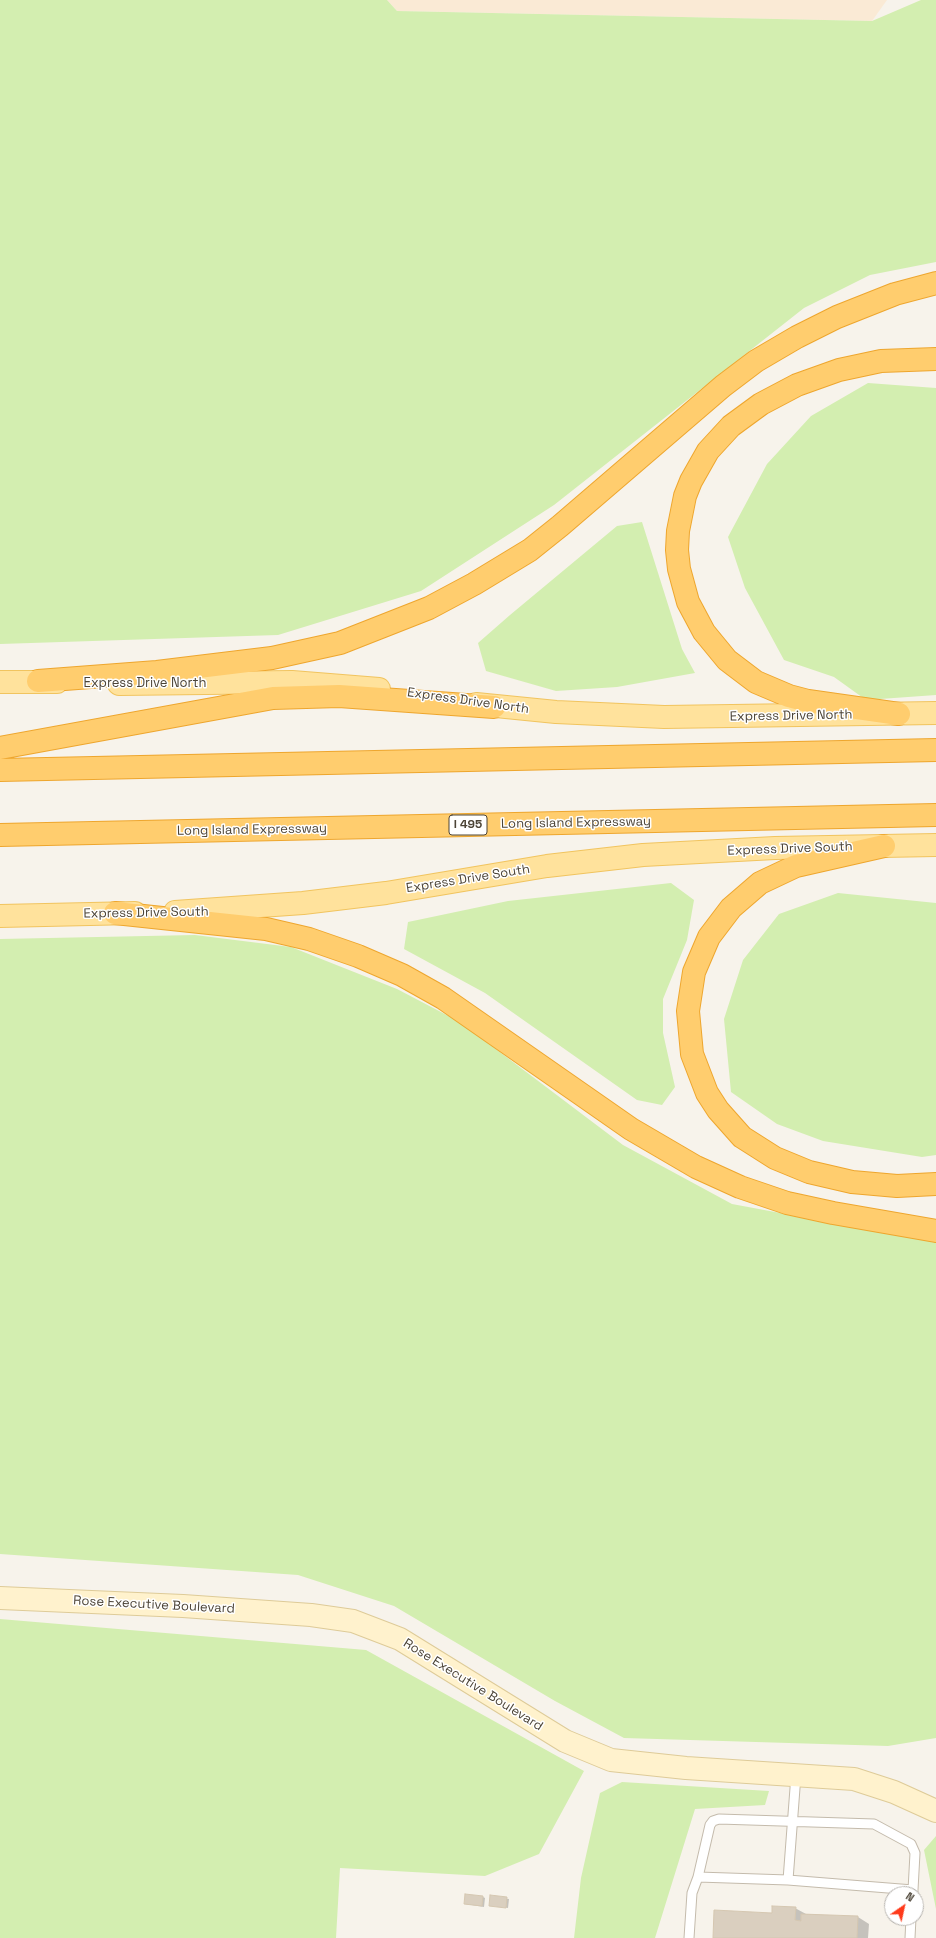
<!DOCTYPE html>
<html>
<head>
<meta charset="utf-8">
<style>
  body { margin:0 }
  #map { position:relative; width:936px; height:1938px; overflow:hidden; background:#f7f3eb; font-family:"Space Grotesk",sans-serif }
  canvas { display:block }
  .north { position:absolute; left:884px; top:1886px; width:40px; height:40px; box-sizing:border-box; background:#fff; border:1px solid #b7b4af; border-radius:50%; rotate:34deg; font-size:11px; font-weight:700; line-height:16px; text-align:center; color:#4c4437 }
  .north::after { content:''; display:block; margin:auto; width:14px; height:18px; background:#ff3a1a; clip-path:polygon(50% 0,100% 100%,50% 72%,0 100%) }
</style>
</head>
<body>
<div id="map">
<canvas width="936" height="1938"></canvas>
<div class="north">N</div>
</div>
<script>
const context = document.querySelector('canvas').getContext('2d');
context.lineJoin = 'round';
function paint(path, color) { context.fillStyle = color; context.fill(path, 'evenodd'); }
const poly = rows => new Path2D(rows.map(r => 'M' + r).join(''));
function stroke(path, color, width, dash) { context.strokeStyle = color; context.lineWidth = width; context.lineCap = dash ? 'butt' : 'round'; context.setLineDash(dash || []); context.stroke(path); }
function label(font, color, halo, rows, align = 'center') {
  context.font = font + ' "Space Grotesk",sans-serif'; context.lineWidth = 3; context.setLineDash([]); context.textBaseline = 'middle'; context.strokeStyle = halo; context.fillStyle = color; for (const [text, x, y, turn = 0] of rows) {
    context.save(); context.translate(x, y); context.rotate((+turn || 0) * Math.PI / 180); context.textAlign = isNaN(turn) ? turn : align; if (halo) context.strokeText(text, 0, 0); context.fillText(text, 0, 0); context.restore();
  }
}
paint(poly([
  [387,0,887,0,872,21,397,11]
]), '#faead5');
paint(poly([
  [0,0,387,0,397,11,872,21,921,0,936,0,936,262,870,275,804,308,554,505,421,591,278,635,0,644],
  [868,383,936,388,936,695,866,700,834,677,784,660,745,588,728,537,767,464,811,416],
  [642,522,682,649,695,673,617,687,556,691,486,671,478,643,510,615,617,526],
  [671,883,694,900,687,940,663,999,663,1033,675,1087,662,1105,637,1100,485,993,404,949,408,922,508,901],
  [838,893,936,903,936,1155,922,1157,823,1141,777,1124,731,1092,724,1019,743,960,779,914],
  [195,935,291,947,397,989,460,1022,623,1145,732,1204,936,1242,936,1738,888,1746,624,1738,555,1701,394,1606,298,1575,0,1554,0,939],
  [0,1619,366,1650,584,1771,539,1854,485,1876,340,1868,336,1938,0,1938],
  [622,1782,769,1791,765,1805,695,1809,655,1938,574,1938,581,1878,600,1793],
  [936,1836,936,1909,924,1850]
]), '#d3eeb0');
paint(poly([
  [483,1897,485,1898,484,1907,465,1904],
  [491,1897,509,1899,508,1908,490,1905],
  [795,1908,806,1914,858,1917,869,1924,868,1938,714,1938,772,1914]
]), '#0003');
const building = poly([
  [465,1894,483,1896,482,1906,464,1904,465,1894],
  [490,1895,507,1897,506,1908,489,1906,490,1895],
  [772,1906,796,1907,795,1920,801,1921,801,1914,858,1916,857,1938,713,1938,714,1910,772,1913,772,1906]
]);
paint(building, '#dacfbf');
stroke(building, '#d5c7b1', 1);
const lane = poly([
  [698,1877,710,1825,713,1821,719,1819,874,1824,911,1844,915,1853,913,1890],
  [788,1880,796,1775],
  [689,1938,692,1893,698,1877,788,1880,913,1890,913,1894],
  [910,1938,911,1918]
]);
const secondary = poly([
  [0,1598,183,1606,311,1615,353,1621,400,1639,565,1741,611,1760,686,1768,854,1779,894,1792,936,1811]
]);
const primary = poly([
  [0,682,57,682],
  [119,684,292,682,379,689],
  [476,704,556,712,664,717,936,713],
  [175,912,303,903,386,893,547,866,643,855,775,848,936,845],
  [0,916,135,913]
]);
const highway = poly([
  [38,681,157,672,272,658,340,643,429,608,474,584,530,550,560,526,723,386,756,361,797,337,837,317,895,294,936,283],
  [899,714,808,701,789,696,756,682,727,660,704,632,688,602,679,569,677,550,678,531,685,496,691,481,708,451,731,426,761,404,797,385,839,370,881,361,936,359],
  [0,748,273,698,339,696,494,707],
  [0,770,936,750],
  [0,835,936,815],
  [884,846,796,866,760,883,731,908,709,937,694,972,688,1011,692,1054,707,1093,718,1110,742,1137,775,1158,809,1172,852,1182,897,1186,936,1184],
  [115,913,266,929,309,939,358,956,402,975,443,998,631,1129,696,1167,740,1187,787,1203,833,1213,936,1231]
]);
stroke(lane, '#c4bbac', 11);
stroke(secondary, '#decb98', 24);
stroke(primary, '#f1c45f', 24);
stroke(highway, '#eea62e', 24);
stroke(lane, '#fff', 9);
stroke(secondary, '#fff2cd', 22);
stroke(primary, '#ffe29c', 22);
stroke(highway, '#ffcd6e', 22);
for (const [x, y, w] of [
  [468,825,38]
]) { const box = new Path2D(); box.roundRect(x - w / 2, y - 10, w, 20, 3); context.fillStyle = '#fff'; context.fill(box); stroke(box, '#4c4437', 1); }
label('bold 12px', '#4c4437', null, [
  ["I 495",468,825]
]);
label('13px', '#4c4437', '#fff', [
  ["Express Drive North",145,683],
  ["Express Drive North",468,701,8],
  ["Express Drive North",791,716,-1],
  ["Long Island Expressway",576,823,-1],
  ["Long Island Expressway",252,830,-1],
  ["Express Drive South",790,849,-2],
  ["Express Drive South",468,879,-9],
  ["Express Drive South",146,913,-1],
  ["Rose Executive Boulevard",154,1605,3],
  ["Rose Executive Boulevard",473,1685,32]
]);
</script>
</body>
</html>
